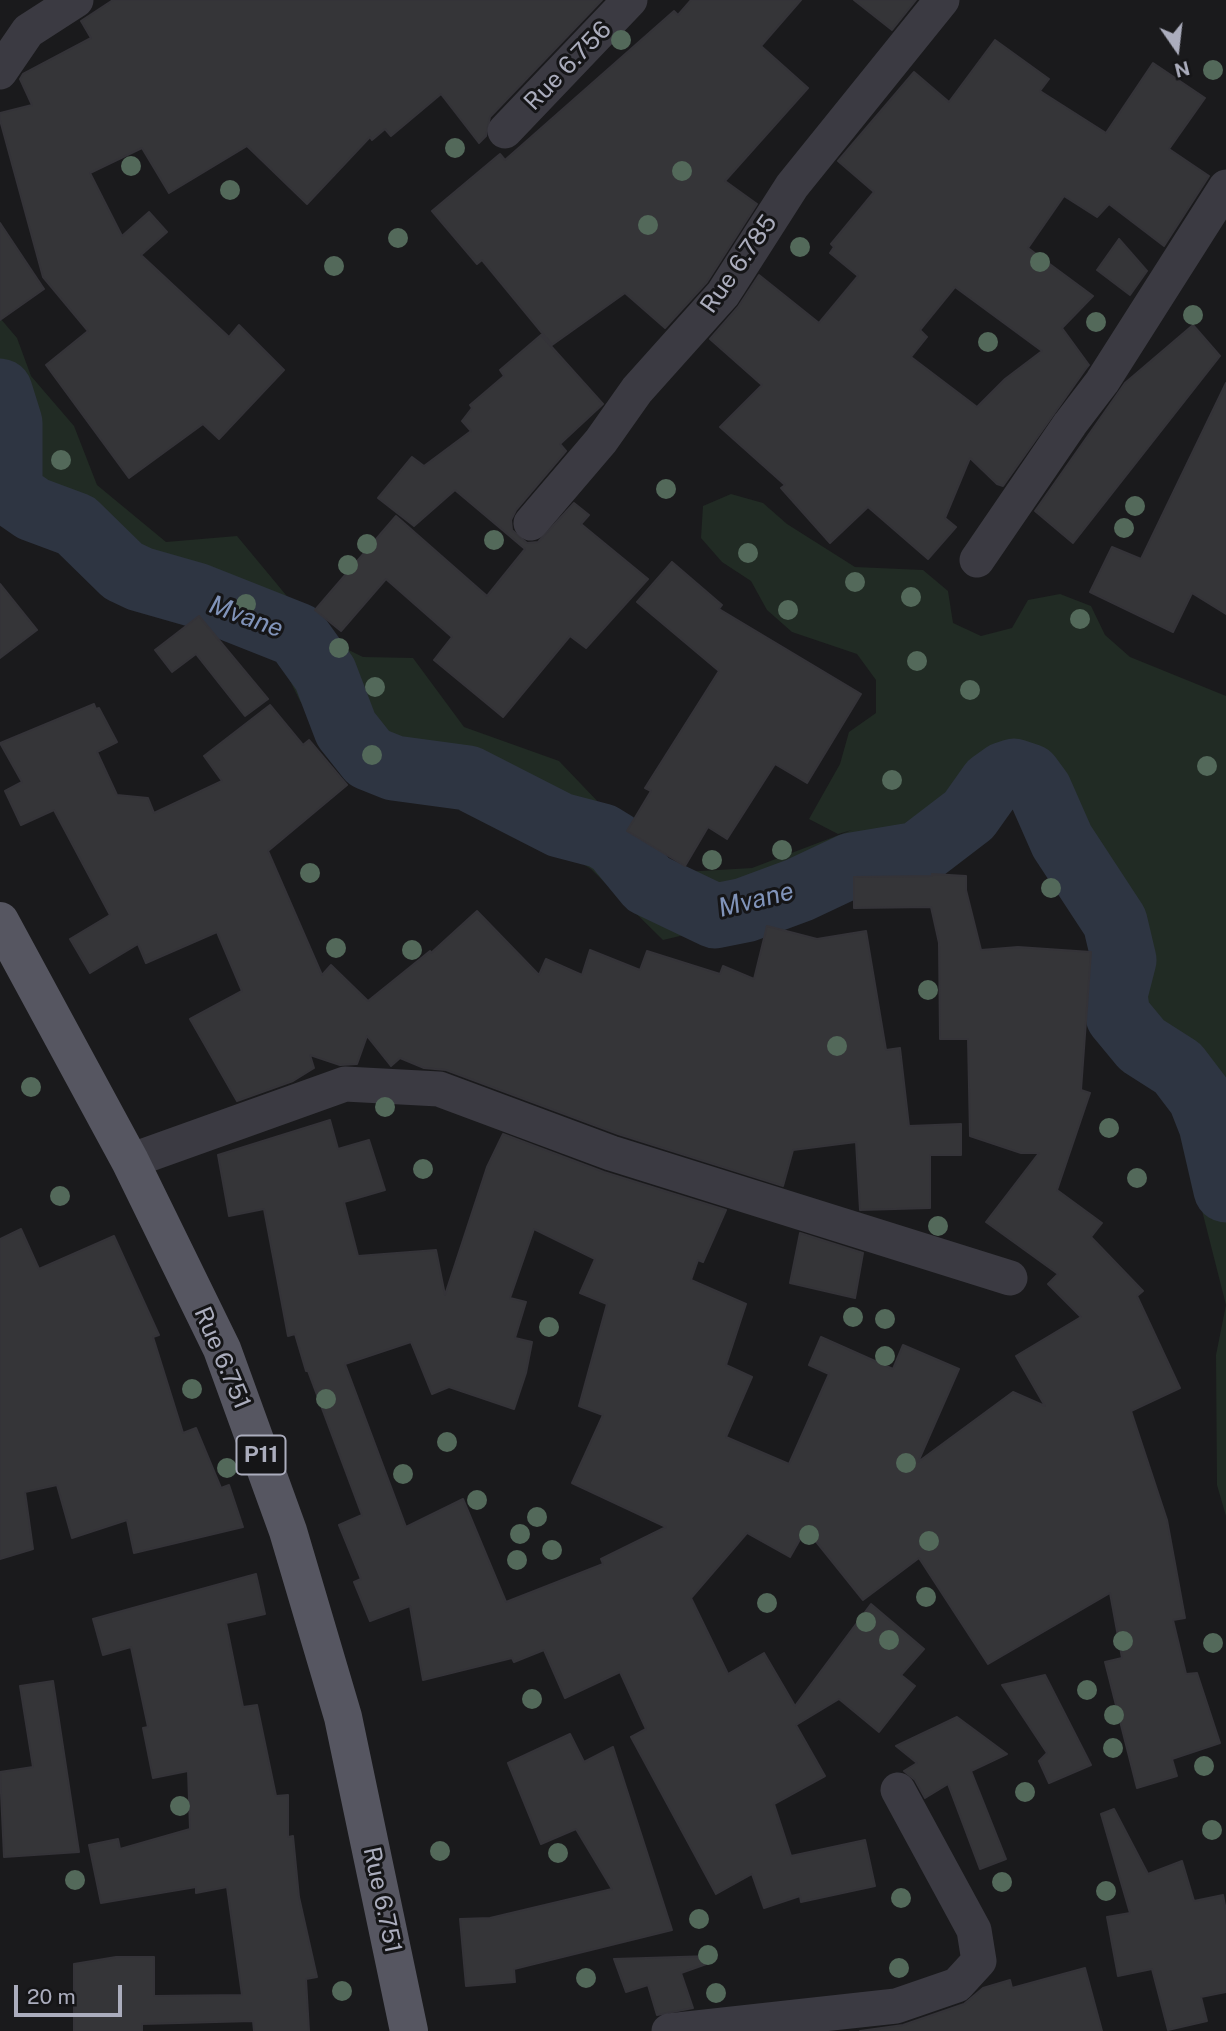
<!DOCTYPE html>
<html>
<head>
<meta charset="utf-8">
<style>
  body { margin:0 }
  #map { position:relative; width:1226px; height:2031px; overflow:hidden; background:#1a1a1c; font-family:"Public Sans",sans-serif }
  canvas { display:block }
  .north { position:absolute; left:1142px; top:14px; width:70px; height:70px; -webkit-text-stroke:5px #151517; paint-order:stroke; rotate:166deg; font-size:19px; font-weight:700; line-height:28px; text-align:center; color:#abadbd }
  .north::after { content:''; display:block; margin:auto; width:24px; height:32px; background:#abadbd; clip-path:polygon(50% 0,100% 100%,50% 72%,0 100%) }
  .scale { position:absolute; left:14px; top:1985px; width:108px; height:32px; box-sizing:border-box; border:4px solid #abadbd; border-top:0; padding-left:9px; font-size:21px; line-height:24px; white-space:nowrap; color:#abadbd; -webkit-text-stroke:5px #151517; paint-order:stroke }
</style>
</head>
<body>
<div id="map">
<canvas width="1226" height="2031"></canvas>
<div class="north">N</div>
<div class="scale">20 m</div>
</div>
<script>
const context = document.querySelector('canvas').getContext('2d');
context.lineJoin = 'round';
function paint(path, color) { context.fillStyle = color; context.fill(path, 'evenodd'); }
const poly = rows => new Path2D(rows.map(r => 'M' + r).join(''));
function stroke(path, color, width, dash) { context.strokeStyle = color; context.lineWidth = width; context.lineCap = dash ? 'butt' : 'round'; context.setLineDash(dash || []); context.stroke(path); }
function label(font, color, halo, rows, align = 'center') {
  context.font = font + ' "Public Sans",sans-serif'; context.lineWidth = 6; context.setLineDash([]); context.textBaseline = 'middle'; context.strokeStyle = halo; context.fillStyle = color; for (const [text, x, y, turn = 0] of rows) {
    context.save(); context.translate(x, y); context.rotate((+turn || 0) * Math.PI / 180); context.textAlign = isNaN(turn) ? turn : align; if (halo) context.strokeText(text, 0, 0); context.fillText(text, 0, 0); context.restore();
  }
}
paint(poly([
  [0,318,17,338,31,376,74,426,97,485,166,542,237,536,320,636,363,657,413,658,464,727,559,761,666,873,752,868,852,830,838,834,809,819,840,764,849,732,876,713,876,680,857,654,792,632,767,610,751,581,722,562,701,538,703,506,731,494,763,503,787,524,855,567,923,570,948,591,953,623,981,636,1012,628,1028,600,1060,594,1091,606,1105,635,1130,657,1226,696,1226,1516,1217,1485,1216,1355,1226,1305,1175,1104,1135,1064,1110,1029,1102,1006,1101,947,1072,893,1043,860,1023,814,1010,803,975,835,933,860,851,873,814,904,663,940,591,869,562,850,352,767,300,701,277,654,241,619,114,589,8,513,0,505]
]), '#212b24');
stroke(poly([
  [0,391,10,423,10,493,33,509,76,525,123,571,140,579,196,595,297,635,325,674,346,729,369,758,394,768,468,778,560,825,602,836,615,844,648,884,715,916,745,910,799,890,852,865,918,854,969,815,991,784,1005,774,1014,771,1029,776,1040,791,1062,841,1115,922,1124,960,1115,995,1118,1016,1142,1045,1178,1068,1200,1097,1211,1125,1226,1190]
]), '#2e3542', 65);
const building = poly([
  [113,0,602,0,490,117,486,136,479,143,441,94,391,136,385,129,372,140,370,137,307,204,247,146,169,193,142,148,90,173,122,236,149,212,167,232,141,255,229,337,239,325,284,370,219,439,203,424,129,478,46,365,88,331,43,277,0,120,0,113,32,105,20,79,23,74,91,38,81,21,113,0],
  [691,0,801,0,761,46,808,88,725,181,757,204,707,282,665,328,625,293,552,345,482,260,477,264,432,211,500,154,505,160,674,11,678,15,691,0],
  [854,0,916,0,892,30,854,0],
  [995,40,1049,79,1040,91,1106,133,1153,63,1205,98,1169,149,1209,176,1164,246,1109,204,1097,217,1064,196,1028,248,1093,296,1062,328,1089,365,1085,370,1003,486,997,484,970,458,945,518,956,527,928,559,868,507,830,543,781,488,785,485,720,427,762,385,710,339,738,307,759,275,819,323,858,276,830,253,834,247,831,244,874,192,838,161,914,72,949,102,995,40],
  [955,287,1042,351,1005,379,977,407,911,357,927,337,920,330,955,287],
  [0,223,44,289,0,320,0,223],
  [1119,239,1147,271,1130,295,1097,270,1119,239],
  [1193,325,1220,356,1073,543,1035,511,1125,383,1193,325],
  [541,335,603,404,560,444,566,451,516,510,511,520,512,530,527,543,538,542,574,503,589,515,581,524,648,579,586,648,570,636,503,717,434,660,452,637,386,579,341,631,315,610,396,516,487,596,525,549,455,490,414,526,378,498,412,457,424,466,471,431,462,421,472,408,470,405,504,376,500,370,541,335],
  [1226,383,1226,614,1192,593,1173,632,1090,592,1112,547,1141,559,1226,383],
  [672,562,722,605,719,609,861,694,807,783,775,764,727,839,708,827,685,866,627,831,651,791,645,788,719,671,637,602,672,562],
  [0,584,37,630,0,658,0,584],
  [199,616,268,699,245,716,196,654,172,672,155,650,199,616],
  [94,704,96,709,99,708,117,742,97,752,117,795,148,798,154,813,222,781,204,756,270,705,303,745,309,740,347,785,268,851,322,975,331,965,368,1001,430,951,431,953,477,911,539,975,546,959,582,975,590,950,640,970,647,951,720,974,723,966,754,979,767,926,817,939,866,931,886,1050,900,1048,909,1126,961,1124,961,1155,930,1155,930,1208,860,1210,856,1142,793,1150,783,1186,618,1134,446,1070,424,1068,400,1058,391,1066,367,1036,357,1064,340,1065,310,1055,314,1068,293,1081,237,1101,190,1019,242,991,217,932,146,963,138,944,90,973,70,939,110,915,54,810,21,825,5,791,22,782,0,743,94,704],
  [932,874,966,876,966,890,981,950,1018,947,1091,952,1081,1090,1090,1093,1057,1190,1102,1223,1091,1237,1143,1291,1137,1296,1180,1388,1131,1411,1167,1520,1185,1618,1173,1620,1186,1674,1197,1673,1220,1743,1172,1759,1177,1776,1137,1788,1105,1662,1122,1658,1110,1593,988,1664,919,1558,863,1600,806,1529,790,1557,747,1533,691,1598,728,1674,764,1653,795,1706,871,1604,924,1649,901,1675,915,1686,879,1732,839,1699,796,1725,825,1776,774,1804,791,1856,865,1840,875,1886,801,1902,800,1896,764,1908,752,1874,716,1894,631,1737,646,1729,620,1672,565,1698,544,1650,514,1662,512,1658,423,1680,410,1606,370,1621,354,1582,361,1579,339,1525,362,1515,308,1371,306,1371,295,1334,288,1336,264,1209,229,1216,218,1155,330,1120,338,1149,369,1140,385,1190,344,1202,358,1256,436,1250,445,1295,487,1167,503,1134,604,1172,726,1210,703,1262,698,1260,691,1280,746,1304,726,1365,752,1377,726,1437,789,1464,829,1374,809,1365,821,1337,893,1369,903,1345,959,1369,918,1462,1013,1392,1045,1406,1016,1356,1081,1317,1048,1284,1058,1274,986,1222,1039,1153,1021,1153,970,1136,968,1039,940,1039,939,943,931,907,854,908,854,877,932,876,932,874],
  [534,1229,595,1259,580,1293,607,1304,579,1406,603,1415,572,1483,666,1527,601,1559,603,1564,506,1602,463,1499,406,1527,345,1364,411,1342,432,1394,449,1387,514,1409,526,1373,532,1342,515,1338,526,1302,510,1298,534,1229],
  [21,1229,39,1269,114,1236,159,1335,153,1337,183,1433,196,1428,221,1488,229,1485,243,1527,134,1553,127,1520,72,1538,57,1485,25,1492,33,1549,0,1559,0,1239,21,1229],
  [800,1233,863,1253,855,1298,790,1283,800,1233],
  [256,1574,265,1614,226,1623,243,1707,257,1705,276,1796,288,1795,288,1837,293,1836,299,1897,317,1977,306,1979,309,2031,254,2031,253,2021,142,2024,142,2031,74,2031,74,1964,116,1957,154,1957,154,1996,242,1995,227,1887,196,1893,196,1887,101,1903,89,1845,118,1839,120,1849,190,1829,188,1771,153,1778,143,1728,148,1727,131,1647,103,1655,93,1619,256,1574],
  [1045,1675,1091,1765,1049,1783,1039,1761,1047,1753,1002,1685,1045,1675],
  [53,1681,79,1852,4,1857,0,1772,33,1767,20,1686,53,1681],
  [957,1717,1007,1754,971,1771,1006,1859,980,1869,948,1784,925,1798,915,1780,904,1771,917,1763,896,1746,957,1717],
  [570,1734,584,1762,613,1747,672,1930,514,1969,515,1982,466,1986,460,1919,490,1918,612,1889,576,1829,541,1844,508,1763,570,1734],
  [1114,1809,1148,1874,1182,1861,1194,1901,1223,1895,1226,1911,1226,1992,1201,1997,1207,2021,1168,2030,1152,1969,1118,1976,1107,1917,1130,1913,1101,1814,1114,1809],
  [711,1956,712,1962,681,1973,693,2008,657,2015,648,1985,626,1992,614,1959,711,1956],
  [1085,1968,1102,2031,860,2031,903,2025,964,2004,983,1988,1010,1980,1012,1988,1085,1968]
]);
paint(building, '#353538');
stroke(building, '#343338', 2);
stroke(poly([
  [0,72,28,31,76,0],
  [505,131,630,0],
  [531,523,601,441,637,390,723,294,792,186,942,0],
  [977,560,1070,424,1102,382,1226,187],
  [130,1161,345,1084,439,1089,611,1153,1010,1278],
  [669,2031,896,2006,957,1985,979,1961,974,1930,898,1790]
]), '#3b3a42', 35);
stroke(poly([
  [0,921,130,1161,222,1349,288,1531,343,1717,409,2031]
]), '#565661', 38);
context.fillStyle = '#53695a';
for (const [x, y] of [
  [621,40],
  [1213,70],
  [455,148],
  [131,166],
  [682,171],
  [230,190],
  [648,225],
  [398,238],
  [800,247],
  [1040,262],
  [334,266],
  [1193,315],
  [1096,322],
  [988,342],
  [61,460],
  [666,489],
  [1135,506],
  [1124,528],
  [494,540],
  [367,544],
  [748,553],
  [348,565],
  [855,582],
  [911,597],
  [246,604],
  [788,610],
  [1080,619],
  [339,648],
  [917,661],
  [375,687],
  [970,690],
  [372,755],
  [1207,766],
  [892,780],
  [782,850],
  [712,860],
  [310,873],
  [1051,888],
  [336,948],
  [412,950],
  [928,990],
  [837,1046],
  [31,1087],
  [385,1107],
  [1109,1128],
  [423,1169],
  [1137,1178],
  [60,1196],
  [938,1226],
  [853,1317],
  [885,1319],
  [549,1327],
  [885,1356],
  [192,1389],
  [326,1399],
  [447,1442],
  [906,1463],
  [227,1468],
  [403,1474],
  [477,1500],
  [537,1517],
  [520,1534],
  [809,1535],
  [929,1541],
  [552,1550],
  [517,1560],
  [926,1597],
  [767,1603],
  [866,1622],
  [889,1640],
  [1123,1641],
  [1213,1643],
  [1087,1690],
  [532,1699],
  [1114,1715],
  [1113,1748],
  [1204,1766],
  [1025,1792],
  [180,1806],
  [1212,1830],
  [440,1851],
  [558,1853],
  [75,1880],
  [1002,1882],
  [1106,1891],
  [901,1898],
  [699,1919],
  [708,1955],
  [899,1968],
  [586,1978],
  [342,1991],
  [716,1993]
]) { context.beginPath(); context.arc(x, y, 10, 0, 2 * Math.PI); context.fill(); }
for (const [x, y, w] of [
  [261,1455,49]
]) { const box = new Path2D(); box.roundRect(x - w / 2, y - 19.5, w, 39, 5); context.fillStyle = '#151517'; context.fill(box); stroke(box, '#abadbd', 2); }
label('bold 23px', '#abadbd', null, [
  ["P11",261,1455]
]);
label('24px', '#abadbd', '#151517', [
  ["Rue 6.756",568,66,-46],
  ["Rue 6.785",739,264,-55],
  ["Rue 6.751",222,1358,67],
  ["Rue 6.751",382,1900,78]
]);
label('italic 26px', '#8093b9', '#151517', [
  ["Mvane",246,617,20],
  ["Mvane",756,900,-14]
]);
</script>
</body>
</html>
